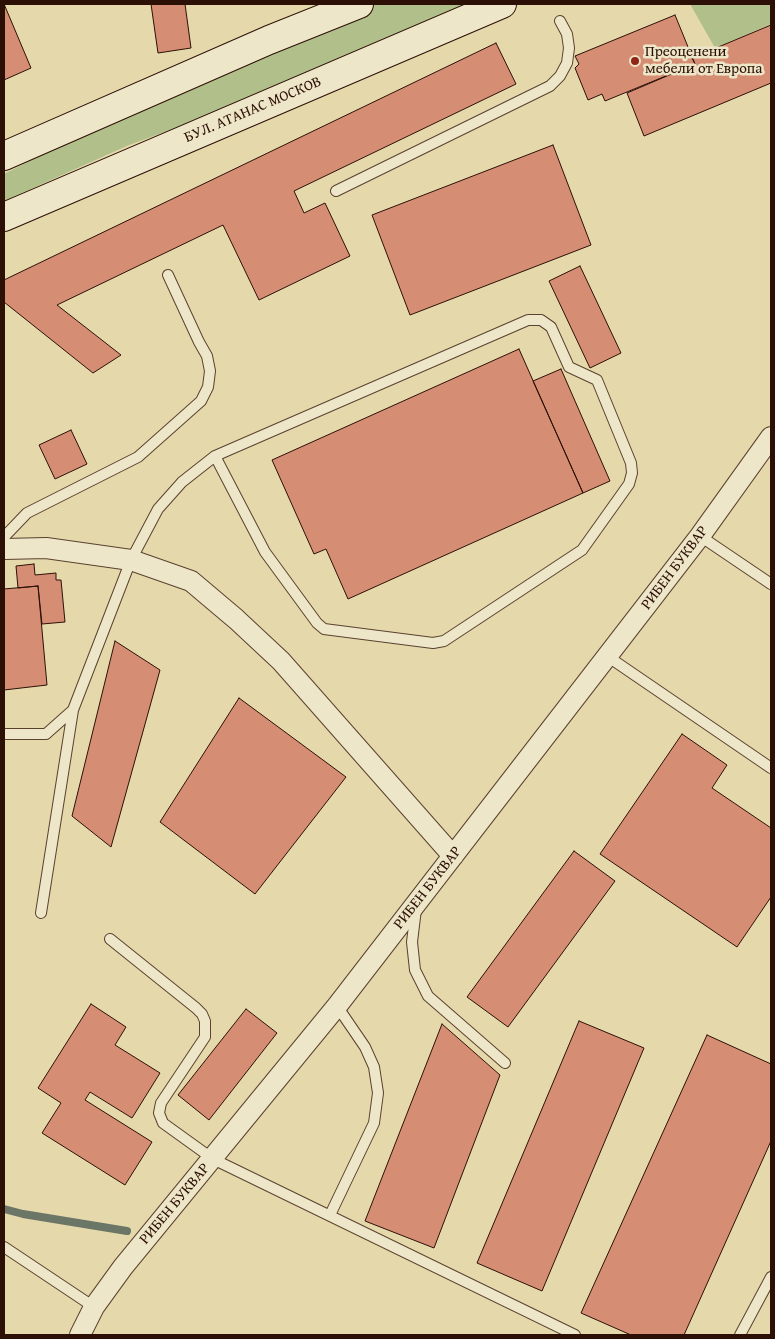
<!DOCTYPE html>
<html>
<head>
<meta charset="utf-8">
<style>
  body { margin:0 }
  #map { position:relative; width:775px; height:1339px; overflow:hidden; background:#e5d8ab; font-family:"Gentium Book Plus",serif }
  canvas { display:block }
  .frame { position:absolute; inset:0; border:5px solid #2c1006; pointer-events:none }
</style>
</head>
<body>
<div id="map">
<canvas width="775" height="1339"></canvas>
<div class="frame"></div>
</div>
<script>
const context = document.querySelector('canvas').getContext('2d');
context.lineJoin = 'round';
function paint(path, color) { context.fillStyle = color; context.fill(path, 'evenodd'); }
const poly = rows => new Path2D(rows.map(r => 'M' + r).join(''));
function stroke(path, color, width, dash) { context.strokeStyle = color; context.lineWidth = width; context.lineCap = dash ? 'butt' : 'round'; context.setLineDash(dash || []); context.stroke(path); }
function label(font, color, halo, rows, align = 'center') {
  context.font = font + ' "Gentium Book Plus",serif'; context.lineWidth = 5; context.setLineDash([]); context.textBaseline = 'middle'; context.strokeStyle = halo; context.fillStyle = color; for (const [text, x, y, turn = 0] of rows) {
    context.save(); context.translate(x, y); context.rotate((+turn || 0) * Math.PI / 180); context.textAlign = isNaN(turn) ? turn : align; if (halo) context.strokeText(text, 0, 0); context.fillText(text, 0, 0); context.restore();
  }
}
paint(poly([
  [359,4,502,4,325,73,129,145,4,201,4,174,269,40],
  [690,4,771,4,771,24,715,48]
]), '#b1bf8b');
stroke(poly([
  [4,1209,23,1214,127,1231]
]), '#6c7667', 8);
const building = poly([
  [4,4,31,68,4,80,4,4],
  [151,4,185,4,191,48,158,53,151,4],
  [675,15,695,64,605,101,602,94,588,100,575,68,579,64,575,56,675,15],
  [771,25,771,83,644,136,627,93,695,64,692,58,771,25],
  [496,43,516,84,294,191,304,213,325,203,350,256,259,300,223,225,57,305,121,355,93,373,4,302,4,280,496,43],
  [553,145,591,245,410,315,372,215,553,145],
  [580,266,621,353,590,368,549,281,580,266],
  [519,349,583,493,348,599,326,549,314,554,272,460,519,349],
  [561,369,610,481,583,493,533,381,561,369],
  [71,430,87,464,55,479,39,445,71,430],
  [34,564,35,575,56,573,56,580,61,580,65,622,42,624,38,586,18,588,16,566,34,564],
  [38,586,47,685,4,690,4,589,38,586],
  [115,641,160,670,111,847,72,816,115,641],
  [239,698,346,777,255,894,160,822,239,698],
  [682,734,727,765,712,788,771,828,771,897,737,947,600,854,682,734],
  [574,851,615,881,508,1027,467,997,574,851],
  [91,1004,126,1027,115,1045,160,1073,132,1118,90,1092,85,1100,152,1142,125,1185,42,1133,61,1103,38,1088,91,1004],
  [246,1009,277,1033,209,1120,178,1095,246,1009],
  [579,1021,644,1048,542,1291,477,1263,579,1021],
  [442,1024,500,1075,434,1248,365,1221,442,1024],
  [707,1035,771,1064,771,1141,684,1335,631,1335,581,1313,707,1035]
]);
paint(building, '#d58d73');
stroke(building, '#2c1006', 1);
const lane = poly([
  [336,191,550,86,560,76,567,63,569,48,567,34,560,21],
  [700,536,771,584],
  [4,537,27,513,138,457,201,401,208,387,210,371,207,356,199,342,168,275],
  [607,656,771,768],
  [4,734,46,734,73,710,131,560,158,509,182,482,215,456,528,320,541,320,551,327,569,367,597,380,631,463,632,473,629,484,582,550,444,641,433,643,324,629,317,623,265,552,215,456],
  [416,909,412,942,415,970,428,996,505,1063],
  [41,913,73,710],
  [110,939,196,1008,202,1014,205,1021,205,1037,161,1103,159,1113,163,1123,213,1159,575,1335],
  [330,1215,374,1123,378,1093,374,1067,365,1047,337,1006],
  [4,1247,94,1307],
  [740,1335,771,1277]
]);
const street = poly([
  [4,549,46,548,131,560,191,581,236,619,281,661,453,856],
  [80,1335,94,1307,123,1267,337,1006,700,536,771,437]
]);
const secondary = poly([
  [4,156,269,40,359,4],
  [4,217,502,4]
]);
stroke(lane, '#5a422f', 12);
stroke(street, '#5a422f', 22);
stroke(secondary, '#2c1006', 30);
stroke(lane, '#eee6c8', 10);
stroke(street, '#eee6c8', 20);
stroke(secondary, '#eee6c8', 28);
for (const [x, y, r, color] of [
  [635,61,5,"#8f2418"]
]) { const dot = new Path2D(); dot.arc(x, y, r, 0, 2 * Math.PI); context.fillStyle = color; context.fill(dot); stroke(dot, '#eee6c8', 2); }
label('15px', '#2c1006', '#eee6c8', [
  ["Преоценени",645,52],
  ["мебели от Европа",645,69]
], 'left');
label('15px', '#2c1006', '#eee6c8', [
  ["БУЛ. АТАНАС МОСКОВ",253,110,-23],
  ["РИБЕН БУКВАР",675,568,-53],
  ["РИБЕН БУКВАР",428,888,-52],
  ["РИБЕН БУКВАР",175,1204,-50]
]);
</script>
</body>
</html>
